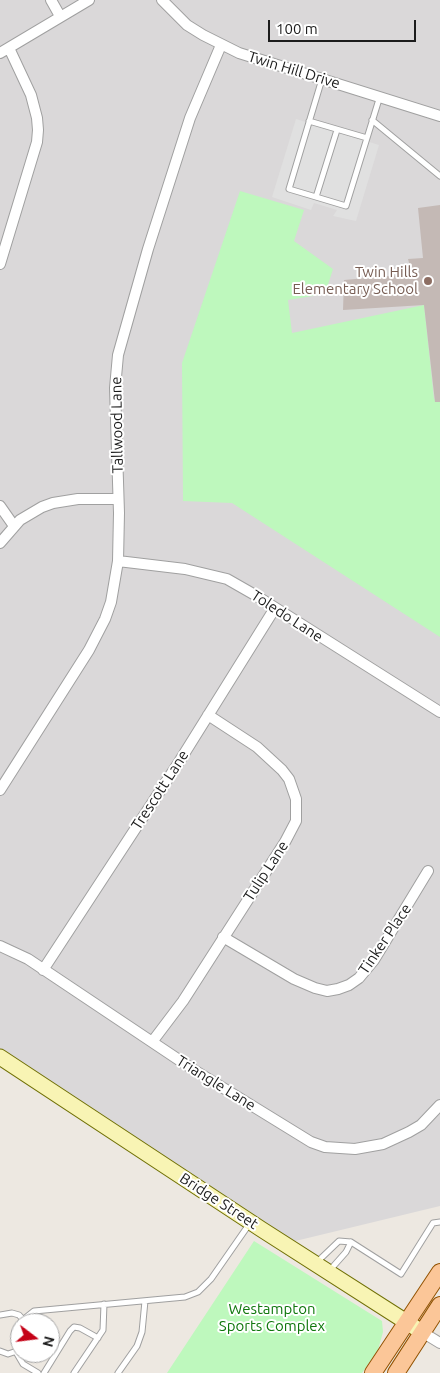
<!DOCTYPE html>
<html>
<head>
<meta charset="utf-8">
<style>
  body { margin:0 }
  #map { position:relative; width:440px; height:1373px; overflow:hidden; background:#ede8e1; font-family:Ubuntu,sans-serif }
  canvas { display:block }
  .north { position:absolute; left:10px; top:1313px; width:50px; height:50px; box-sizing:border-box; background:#fff; border:1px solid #a4a4a4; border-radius:50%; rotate:105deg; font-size:14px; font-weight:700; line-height:20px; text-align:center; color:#1c1c1c }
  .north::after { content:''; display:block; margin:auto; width:18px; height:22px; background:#c50217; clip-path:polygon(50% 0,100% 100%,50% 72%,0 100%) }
  .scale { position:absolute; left:268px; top:20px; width:148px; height:22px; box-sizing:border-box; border:2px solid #1c1c1c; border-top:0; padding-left:6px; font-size:15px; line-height:18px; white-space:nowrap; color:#1c1c1c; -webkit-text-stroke:4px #fff; paint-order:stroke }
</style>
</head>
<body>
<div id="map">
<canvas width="440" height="1373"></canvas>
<div class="north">N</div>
<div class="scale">100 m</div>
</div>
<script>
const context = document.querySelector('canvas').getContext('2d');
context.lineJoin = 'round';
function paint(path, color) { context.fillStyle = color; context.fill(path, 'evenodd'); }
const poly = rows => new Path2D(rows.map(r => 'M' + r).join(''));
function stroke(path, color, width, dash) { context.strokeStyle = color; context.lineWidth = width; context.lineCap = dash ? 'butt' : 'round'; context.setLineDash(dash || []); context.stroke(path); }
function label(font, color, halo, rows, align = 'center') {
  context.font = font + ' Ubuntu,sans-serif'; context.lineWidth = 4; context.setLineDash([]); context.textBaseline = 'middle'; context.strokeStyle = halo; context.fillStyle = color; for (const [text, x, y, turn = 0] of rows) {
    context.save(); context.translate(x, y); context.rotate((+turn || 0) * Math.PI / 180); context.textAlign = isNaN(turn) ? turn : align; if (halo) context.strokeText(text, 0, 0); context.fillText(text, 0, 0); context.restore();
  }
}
paint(poly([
  [0,0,440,0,440,1206,283,1244,0,1058]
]), '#dad8d9');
paint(poly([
  [240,191,304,210,294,241,333,269,325,294,288,300,292,333,424,305,434,399,440,400,440,637,232,503,183,501,182,363],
  [254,1241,382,1321,383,1332,378,1350,362,1373,167,1373]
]), '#bef8bd');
paint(poly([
  [296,119,379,145,356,221,333,216,337,210,314,203,311,210,272,197]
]), '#e0e0e0');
paint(poly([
  [440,205,440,402,435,402,424,305,343,310,344,280,412,274,408,259,423,258,418,208]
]), '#c4b9b5');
const lane = poly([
  [372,120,440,176],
  [309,121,367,138],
  [337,130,316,197,346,206,380,96],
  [316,197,289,189,322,79],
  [351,1242,401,1274,433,1223,440,1222],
  [316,1263,339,1241,351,1242,346,1252,330,1270],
  [0,1315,12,1313,19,1315,26,1323],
  [24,1319,34,1311,185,1297,198,1292,211,1279,250,1223],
  [0,1351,8,1354,20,1350],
  [16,1352,23,1364,38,1373],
  [44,1373,70,1331,74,1327,80,1328,98,1338],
  [74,1373,103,1330,104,1304],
  [118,1373,137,1346,142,1332,145,1301]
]);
const street = poly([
  [51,0,60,16],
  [162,0,187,25,203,35,239,53,440,116],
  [0,53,89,0],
  [0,264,37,142,38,130,37,118,31,95,9,48],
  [0,506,14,526],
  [0,543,20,520,42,507,53,503,78,499,118,499],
  [118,561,185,569,227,579,255,595,440,712],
  [0,790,89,650,105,619,111,602,118,561,119,513,115,388,118,355,148,249,190,118,221,45],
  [223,937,294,979,315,988,327,991,338,989,349,985,359,978,374,960,428,871],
  [0,946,28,959,194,1070,311,1142,325,1147,355,1149,383,1144,409,1132,421,1125,440,1105],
  [43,970,179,762,275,608],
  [152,1042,183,1001,285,842,296,821,296,799,289,779,282,770,257,747,208,715],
  [422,1332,440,1343]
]);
const secondary = poly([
  [0,1057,261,1229,422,1332]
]);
const primary = poly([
  [373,1373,440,1272],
  [396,1373,440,1305]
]);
stroke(lane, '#a0a0a0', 7);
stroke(street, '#a0a0a0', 12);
stroke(secondary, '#707005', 17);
stroke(primary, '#925201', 18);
stroke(lane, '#fff', 5);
stroke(street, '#fff', 10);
stroke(secondary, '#f8f4b4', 15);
stroke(primary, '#fbc698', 16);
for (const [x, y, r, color] of [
  [428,281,5,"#8d6e63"]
]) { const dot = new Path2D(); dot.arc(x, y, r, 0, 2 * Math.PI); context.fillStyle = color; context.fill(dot); stroke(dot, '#fff', 2); }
label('15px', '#1c1c1c', '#fff', [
  ["Twin Hill Drive",294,70,17],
  ["Tallwood Lane",117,425,-91],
  ["Toledo Lane",287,616,33],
  ["Trescott Lane",160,790,-57],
  ["Tulip Lane",266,871,-57],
  ["Tinker Place",385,939,-56],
  ["Triangle Lane",216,1083,32],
  ["Bridge Street",219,1201,33]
]);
label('15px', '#785e54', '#fff', [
  ["Twin Hills",418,272],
  ["Elementary School",418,289]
], 'right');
label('15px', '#0f770c', '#fff', [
  ["Westampton",272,1309],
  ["Sports Complex",272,1326]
]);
</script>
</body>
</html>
